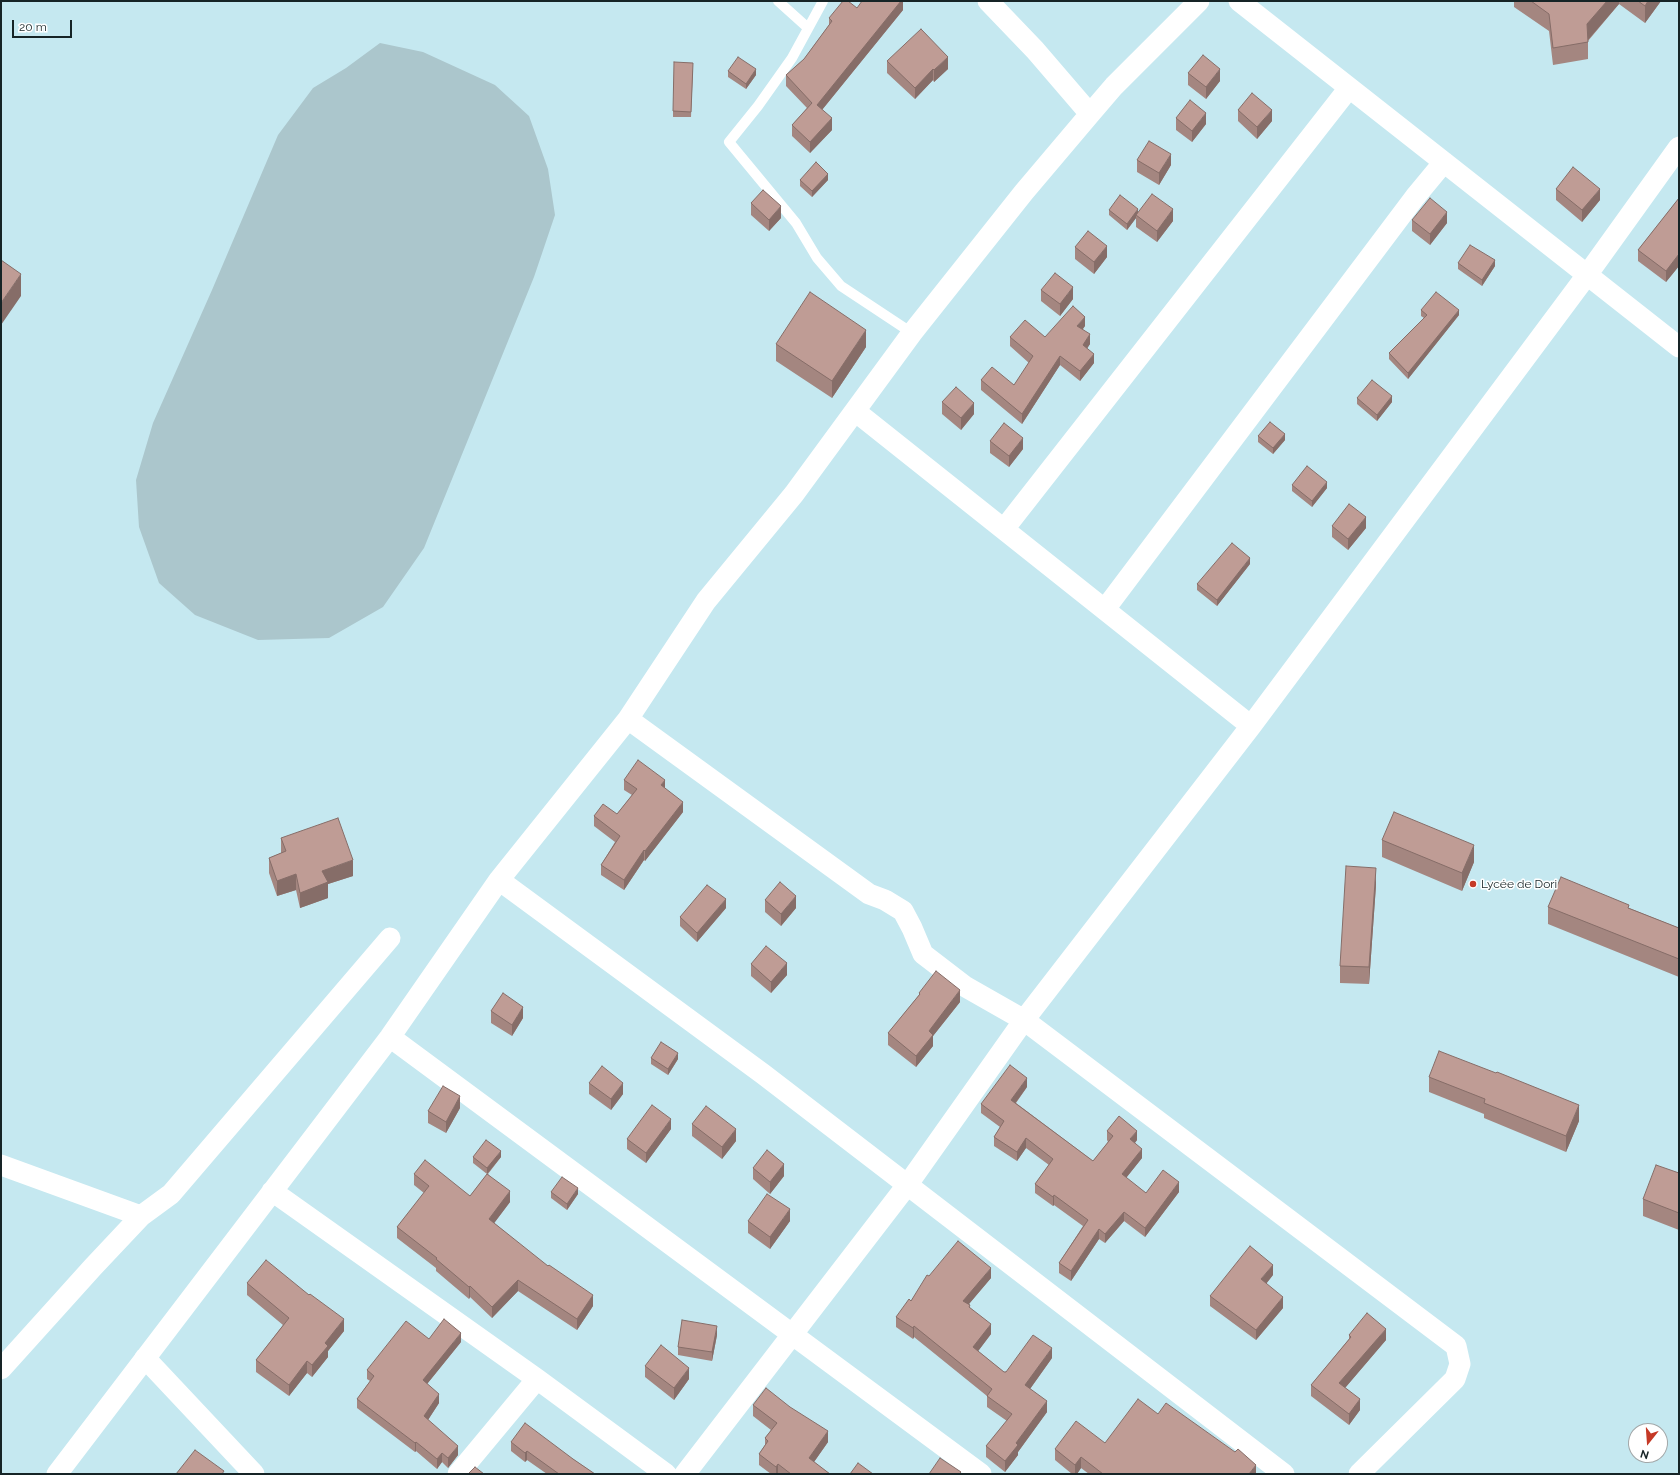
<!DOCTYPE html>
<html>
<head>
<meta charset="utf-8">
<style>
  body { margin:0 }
  #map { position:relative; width:1680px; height:1475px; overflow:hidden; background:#c5e8f0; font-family:Raleway,sans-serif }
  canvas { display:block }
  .frame { position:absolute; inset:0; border:2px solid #162426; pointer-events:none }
  .north { position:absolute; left:1628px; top:1423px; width:40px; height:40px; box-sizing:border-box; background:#fff; border:1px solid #a2a7a8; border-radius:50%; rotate:197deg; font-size:11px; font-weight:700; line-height:16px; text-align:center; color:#162426 }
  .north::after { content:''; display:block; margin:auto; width:14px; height:18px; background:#c53926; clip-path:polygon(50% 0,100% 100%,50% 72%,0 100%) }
  .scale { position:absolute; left:12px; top:20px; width:60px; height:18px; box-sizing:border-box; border:2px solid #162426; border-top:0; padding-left:5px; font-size:12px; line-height:14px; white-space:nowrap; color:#162426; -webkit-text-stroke:3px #fff; paint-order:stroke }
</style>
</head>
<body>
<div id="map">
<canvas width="1680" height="1475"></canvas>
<div class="frame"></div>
<div class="north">N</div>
<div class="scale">20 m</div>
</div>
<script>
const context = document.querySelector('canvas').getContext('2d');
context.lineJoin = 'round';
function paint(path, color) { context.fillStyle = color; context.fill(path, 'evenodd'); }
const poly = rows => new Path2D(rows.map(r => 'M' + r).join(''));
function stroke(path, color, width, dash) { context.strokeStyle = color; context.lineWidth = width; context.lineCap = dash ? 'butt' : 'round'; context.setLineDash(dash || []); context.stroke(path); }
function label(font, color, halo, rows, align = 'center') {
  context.font = font + ' Raleway,sans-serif'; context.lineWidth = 3; context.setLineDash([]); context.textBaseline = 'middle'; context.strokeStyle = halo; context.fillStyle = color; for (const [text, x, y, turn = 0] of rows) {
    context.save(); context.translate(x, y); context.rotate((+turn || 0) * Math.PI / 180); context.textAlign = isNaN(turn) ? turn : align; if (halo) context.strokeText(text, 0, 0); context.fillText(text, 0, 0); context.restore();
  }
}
paint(poly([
  [380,43,423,52,495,85,529,116,548,169,555,215,534,277,424,548,383,607,329,638,258,640,195,615,159,583,139,527,136,480,153,423,212,290,278,135,313,88,346,68]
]), '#abc6cc');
stroke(poly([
  [778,1,808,28],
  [823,1,792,58,758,106,729,142,796,223,817,258,841,286,912,333]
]), '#fff', 10);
stroke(poly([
  [988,1,1035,50,1090,114],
  [1239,1,1679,347],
  [855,411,1251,726],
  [1004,529,1349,88],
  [1105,609,1415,197,1444,162],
  [628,719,869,894,885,900,903,911,912,928,923,954,966,987,1024,1020,1456,1346,1460,1364,1455,1379,1359,1474],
  [499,880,763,1074,1284,1474],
  [390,1037,981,1474],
  [1,1165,141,1216],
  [272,1191,537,1379,666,1474],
  [145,1358,254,1474],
  [1,1369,93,1267,141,1216,171,1194,390,938],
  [57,1474,390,1037,499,880,628,719,706,601,794,494,912,333,1024,192,1090,114,1114,86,1199,1],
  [458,1474,537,1379],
  [685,1474,908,1184,1024,1020,1251,726,1587,275,1679,147]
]), '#fff', 21);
paint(poly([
  [903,1,903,10,822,110,832,130,810,153,792,136,792,125,807,108,786,86,786,75,804,59,829,25,829,18,857,8],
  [1514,1,1661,1,1645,23,1619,4,1588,41,1588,59,1553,65,1549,31,1514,7],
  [887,61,948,69,934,82,933,80,915,99,887,73],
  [693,69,691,117,673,117,673,111],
  [728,71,756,75,746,89,728,77],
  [1188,73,1220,81,1206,99,1188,85],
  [1238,110,1272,121,1257,139,1238,121],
  [1176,118,1206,124,1192,142,1176,130],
  [1137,160,1171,165,1159,185,1137,172],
  [800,180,828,180,812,197,800,186],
  [1556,189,1600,200,1582,222,1556,200],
  [1679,198,1679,266,1666,282,1638,261,1638,250],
  [751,203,781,218,769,231,751,215],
  [1109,210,1138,212,1173,221,1157,242,1136,227,1136,218,1127,230,1109,215],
  [1412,220,1447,223,1430,245,1412,231],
  [1075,247,1107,257,1094,274,1075,259],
  [1458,263,1495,266,1482,286,1458,269],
  [1041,290,1073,299,1060,316,1041,301],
  [1421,310,1459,315,1408,379,1389,359,1389,353,1424,318,1421,316],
  [1085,326,1083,329,1090,344,1087,348,1094,363,1080,381,1060,365,1022,424,981,390,981,380,1014,385,1029,363,1010,346,1010,337,1045,337],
  [776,344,866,347,832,398,776,361],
  [1357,398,1392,402,1377,421,1357,404],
  [942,402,974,414,961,430,942,414],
  [1258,436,1285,440,1273,454,1258,442],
  [990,441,1023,449,1009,467,990,453],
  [1292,485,1327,488,1312,507,1292,491],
  [1332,526,1366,528,1348,550,1332,537],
  [1250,564,1217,606,1197,590,1197,584],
  [624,780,665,788,683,812,645,861,644,860,624,890,601,875,601,865,615,842,594,826,594,816,617,814,632,795,624,790],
  [281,838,353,876,328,884,328,898,300,908,296,890,277,896,269,873,269,858,281,853],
  [1382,840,1474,862,1462,891,1382,857],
  [1376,885,1369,984,1340,983,1340,966],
  [765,900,796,908,781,926,765,912],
  [1548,907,1629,908,1679,928,1679,977,1548,924],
  [726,908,697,942,680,926,680,917],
  [751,964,787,975,771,993,751,976],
  [919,993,960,1002,933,1036,933,1046,916,1067,888,1045,888,1033,919,995],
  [491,1011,523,1018,512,1036,491,1023],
  [651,1058,678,1059,668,1075,651,1064],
  [1429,1077,1579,1121,1566,1152,1484,1118,1484,1114,1429,1092],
  [589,1083,623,1094,611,1110,589,1094],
  [1027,1087,1016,1103,1093,1161,1108,1142,1107,1140,1107,1131,1137,1140,1135,1143,1142,1158,1126,1178,1146,1193,1179,1192,1145,1237,1124,1221,1105,1243,1099,1239,1071,1281,1059,1273,1059,1263,1083,1226,1054,1205,1053,1206,1035,1193,1035,1184,1049,1165,1026,1148,1017,1161,994,1146,994,1137,1000,1127,981,1113,981,1104],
  [460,1108,446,1133,428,1123,428,1111],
  [692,1124,736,1141,722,1159,692,1136],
  [671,1129,646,1163,627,1149,627,1139],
  [473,1157,501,1157,488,1174,510,1202,494,1223,593,1306,577,1330,518,1291,492,1318,470,1297,469,1299,436,1271,436,1268,397,1238,397,1227,424,1193,414,1185,414,1174,470,1196,487,1174,473,1163],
  [753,1168,784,1176,770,1194,753,1179],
  [1679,1173,1679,1230,1643,1216,1643,1199],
  [551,1192,578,1194,567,1210,551,1198],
  [748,1221,790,1221,770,1249,748,1233],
  [1273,1275,1266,1284,1283,1308,1256,1340,1210,1306,1210,1296],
  [929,1276,991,1278,969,1304,970,1308,991,1334,978,1351,1004,1372,1052,1358,1030,1389,1047,1412,1018,1452,1018,1455,1005,1472,986,1457,986,1446,1007,1421,987,1407,987,1396,914,1337,913,1339,896,1327,896,1317,911,1301],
  [247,1283,344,1331,328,1351,328,1357,312,1377,307,1373,289,1396,256,1372,256,1360,283,1325,247,1295],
  [717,1335,712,1361,678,1355,678,1347],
  [1349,1335,1386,1340,1345,1388,1360,1410,1349,1425,1311,1396,1311,1385,1349,1339],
  [461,1342,427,1384,439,1403,428,1420,458,1455,448,1468,442,1462,437,1469,416,1451,415,1452,357,1408,357,1399,370,1381,367,1379,367,1370],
  [645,1366,689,1379,674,1400,645,1377],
  [753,1405,828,1442,814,1462,830,1474,771,1474,759,1465,759,1454,765,1445,765,1438,771,1430,753,1416],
  [1158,1414,1256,1474,1089,1474,1081,1468,1077,1474,1072,1474,1055,1460,1055,1449,1105,1443],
  [511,1442,573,1459,595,1474,547,1474,527,1460,525,1462,511,1451]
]), '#a48680');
paint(poly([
  [901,1,903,1,903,10,817,116,817,105],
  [1607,1,1619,1,1619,4,1587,41,1587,24],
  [1648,1,1661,1,1645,23,1645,6],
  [948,57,948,69,934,82,934,70],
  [756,69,756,75,746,89,746,84],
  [933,69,933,80,915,99,915,88],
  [1220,69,1220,81,1206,99,1206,87],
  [1272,110,1272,121,1257,139,1257,127],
  [1206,113,1206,124,1192,142,1192,131],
  [832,118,832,130,810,153,810,142],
  [1171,154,1171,165,1159,185,1159,173],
  [828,174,828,180,812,197,812,191],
  [1600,189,1600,200,1582,222,1582,210],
  [781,206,781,218,769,231,769,220],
  [1138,209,1138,215,1136,215,1136,218,1127,230,1127,224],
  [1173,209,1173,221,1157,242,1157,231],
  [1447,212,1447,223,1430,245,1430,234],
  [1107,246,1107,257,1094,274,1094,262],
  [1679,254,1679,266,1666,282,1666,271],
  [1495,260,1495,266,1482,286,1482,280],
  [21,274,21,296,1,325,1,303],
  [1073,287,1073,299,1060,316,1060,304],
  [1459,310,1459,315,1408,379,1408,373],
  [1085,317,1085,326,1077,336,1077,326],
  [866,330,866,347,832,398,832,381],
  [1090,334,1090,344,1083,355,1083,345],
  [1094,354,1094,363,1080,381,1080,371],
  [1060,356,1060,365,1022,424,1022,414],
  [1392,396,1392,402,1377,421,1377,415],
  [974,403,974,414,961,430,961,418],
  [1285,434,1285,440,1273,454,1273,448],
  [1023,438,1023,449,1009,467,1009,456],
  [1327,482,1327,488,1312,507,1312,501],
  [1366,517,1366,528,1348,550,1348,539],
  [1250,558,1250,564,1217,606,1217,600],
  [665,780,665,790,661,785],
  [683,802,683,812,645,861,645,851],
  [1474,845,1474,862,1462,891,1462,873],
  [644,850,644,860,624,890,624,880],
  [353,860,353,876,328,884,328,898,300,908,300,893,322,871],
  [1376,868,1376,885,1369,984,1369,967],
  [296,874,296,890,277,896,277,881],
  [796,896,796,908,781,926,781,914],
  [726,899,726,908,697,942,697,933],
  [787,963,787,975,771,993,771,982],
  [960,990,960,1002,933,1036,933,1046,916,1067,916,1056,929,1031],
  [523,1007,523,1018,512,1036,512,1025],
  [678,1053,678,1059,668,1075,668,1069],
  [1027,1078,1027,1087,1011,1109,1011,1100],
  [623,1083,623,1094,611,1110,611,1099],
  [460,1096,460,1108,446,1133,446,1122],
  [1579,1105,1579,1121,1566,1152,1566,1136],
  [671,1119,671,1129,646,1163,646,1153],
  [736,1129,736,1141,722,1159,722,1147],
  [1137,1131,1137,1140,1130,1149,1130,1139],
  [1026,1138,1026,1148,1017,1161,1017,1152],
  [1142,1149,1142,1158,1122,1183,1122,1174],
  [501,1151,501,1157,487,1174,487,1168],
  [784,1164,784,1176,770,1194,770,1182],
  [1179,1182,1179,1192,1145,1237,1145,1228],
  [578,1188,578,1194,567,1210,567,1204],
  [510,1191,510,1202,489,1230,489,1219],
  [1054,1195,1054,1205,1053,1206,1053,1197],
  [790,1209,790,1221,770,1249,770,1237],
  [1124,1212,1124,1221,1105,1243,1105,1234],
  [1099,1229,1099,1239,1071,1281,1071,1271],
  [1273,1265,1273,1275,1261,1290,1261,1279],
  [991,1268,991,1278,963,1311,963,1301],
  [518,1280,518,1291,492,1318,492,1307],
  [470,1286,470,1297,469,1299,469,1287],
  [593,1295,593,1306,577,1330,577,1319],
  [1283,1297,1283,1308,1256,1340,1256,1330],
  [344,1319,344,1331,328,1351,328,1357,312,1377,312,1365,325,1343],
  [991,1324,991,1334,973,1358,973,1347],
  [717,1326,717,1335,712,1361,712,1352],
  [914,1326,914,1337,913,1339,913,1328],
  [1386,1329,1386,1340,1339,1395,1339,1383],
  [461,1333,461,1342,423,1389,423,1380],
  [1052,1348,1052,1358,1025,1396,1025,1385],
  [307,1361,307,1373,289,1396,289,1385],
  [689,1368,689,1379,674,1400,674,1388],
  [439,1394,439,1403,424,1426,424,1416],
  [1360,1399,1360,1410,1349,1425,1349,1414],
  [1047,1401,1047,1412,1018,1452,1018,1455,1005,1472,1005,1461,1016,1443],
  [828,1431,828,1442,809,1469,809,1458],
  [416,1442,416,1451,415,1452,415,1443],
  [458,1446,458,1455,448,1468,448,1458],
  [527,1451,527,1460,525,1462,525,1453],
  [442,1453,442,1462,437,1469,437,1459],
  [1081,1457,1081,1468,1077,1474,1075,1474,1075,1465],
  [778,1464,778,1474,776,1474,776,1467],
  [1256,1465,1256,1474,1249,1474]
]), '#866d68');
const building = poly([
  [843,1,848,1,857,8,862,1,901,1,817,105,832,118,810,142,792,125,812,103,786,75,804,59,832,21,829,18,843,1],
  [1531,1,1607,1,1587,24,1588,42,1553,48,1549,14,1531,1],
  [1638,1,1648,1,1645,6,1638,1],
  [921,29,948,57,934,70,933,69,915,88,887,61,921,29],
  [1203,55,1220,69,1206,87,1188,73,1203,55],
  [738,57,756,69,746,84,728,71,738,57],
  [674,62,693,63,691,112,673,111,674,62],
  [1252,93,1272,110,1257,127,1238,110,1252,93],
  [1190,100,1206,113,1192,131,1176,118,1190,100],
  [1149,141,1171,154,1159,173,1137,160,1149,141],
  [816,162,828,174,812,191,800,180,816,162],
  [1573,167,1600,189,1582,210,1556,189,1573,167],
  [763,190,781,206,769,220,751,203,763,190],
  [1152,194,1173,209,1157,231,1136,215,1152,194],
  [1120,195,1138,209,1127,224,1109,210,1120,195],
  [1430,198,1447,212,1430,234,1412,220,1430,198],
  [1679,198,1679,254,1666,271,1638,250,1679,198],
  [1088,231,1107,246,1094,262,1075,247,1088,231],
  [1470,245,1495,260,1482,280,1458,263,1470,245],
  [1,260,21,274,1,303,1,260],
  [1055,273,1073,287,1060,304,1041,290,1055,273],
  [810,292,866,330,832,381,776,344,810,292],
  [1436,292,1459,310,1408,373,1389,353,1427,315,1421,310,1436,292],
  [1073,306,1085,317,1077,326,1090,334,1083,345,1094,354,1080,371,1060,356,1022,414,981,380,992,367,1014,385,1033,356,1010,337,1025,320,1045,337,1073,306],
  [1372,380,1392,396,1377,415,1357,398,1372,380],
  [956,387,974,403,961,418,942,402,956,387],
  [1270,422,1285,434,1273,448,1258,436,1270,422],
  [1004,423,1023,438,1009,456,990,441,1004,423],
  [1307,466,1327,482,1312,501,1292,485,1307,466],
  [1349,504,1366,517,1348,539,1332,526,1349,504],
  [1232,543,1250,558,1217,600,1197,584,1232,543],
  [638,760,665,780,661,785,683,802,645,851,644,850,624,880,601,865,620,836,594,816,603,804,617,814,637,789,624,780,638,760],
  [1394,812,1474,845,1462,873,1382,840,1394,812],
  [338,818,353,860,322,871,328,882,300,893,296,874,277,881,269,858,286,851,281,838,338,818],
  [1346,866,1376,868,1369,967,1340,966,1346,866],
  [1561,877,1629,905,1628,908,1679,928,1679,959,1548,907,1561,877],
  [780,882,796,896,781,914,765,900,780,882],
  [707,885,726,899,697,933,680,917,707,885],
  [766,946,787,963,771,982,751,964,766,946],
  [936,971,960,990,929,1031,933,1035,916,1056,888,1033,920,994,919,993,936,971],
  [503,993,523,1007,512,1025,491,1011,503,993],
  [661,1042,678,1053,668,1069,651,1058,661,1042],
  [1439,1051,1496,1073,1497,1072,1579,1105,1566,1136,1484,1103,1485,1099,1429,1077,1439,1051],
  [1010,1065,1027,1078,1011,1100,1093,1161,1113,1136,1107,1131,1119,1116,1137,1131,1130,1139,1142,1149,1122,1174,1146,1193,1163,1170,1179,1182,1145,1228,1124,1212,1105,1234,1099,1229,1071,1271,1059,1263,1088,1220,1054,1195,1053,1197,1035,1184,1053,1159,1026,1138,1017,1152,994,1137,1004,1121,981,1104,1010,1065],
  [602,1066,623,1083,611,1099,589,1083,602,1066],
  [443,1086,460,1096,446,1122,428,1111,443,1086],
  [652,1105,671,1119,646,1153,627,1139,652,1105],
  [706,1106,736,1129,722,1147,692,1124,706,1106],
  [486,1140,501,1151,487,1168,473,1157,486,1140],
  [767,1150,784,1164,770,1182,753,1168,767,1150],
  [425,1160,470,1196,487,1174,510,1191,489,1219,548,1266,549,1265,593,1295,577,1319,518,1280,492,1307,470,1286,469,1287,436,1259,437,1258,397,1227,429,1186,414,1174,425,1160],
  [1656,1165,1679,1173,1679,1213,1643,1199,1656,1165],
  [562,1177,578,1188,567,1204,551,1192,562,1177],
  [767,1194,790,1209,770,1237,748,1221,767,1194],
  [958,1241,991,1268,963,1301,970,1305,969,1307,991,1324,973,1347,1004,1372,1006,1372,1033,1335,1052,1348,1025,1385,1047,1401,1016,1443,1018,1445,1005,1461,986,1446,1012,1414,987,1396,992,1389,914,1326,913,1328,896,1317,909,1299,911,1301,927,1275,929,1276,958,1241],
  [1250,1246,1273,1265,1261,1279,1283,1297,1256,1330,1210,1296,1250,1246],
  [266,1260,309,1295,310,1294,344,1319,325,1343,328,1346,312,1365,307,1361,289,1385,256,1360,289,1318,247,1283,266,1260],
  [1367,1313,1386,1329,1339,1383,1360,1399,1349,1414,1311,1385,1351,1337,1349,1335,1367,1313],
  [444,1319,461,1333,423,1380,439,1394,424,1416,458,1446,448,1458,442,1453,437,1459,416,1442,415,1443,357,1399,374,1376,367,1370,406,1321,429,1339,444,1319],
  [682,1320,717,1326,712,1352,678,1347,682,1320],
  [661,1345,689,1368,674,1388,645,1366,661,1345],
  [766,1388,790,1407,828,1431,809,1458,830,1474,791,1474,778,1464,776,1467,759,1454,768,1441,765,1438,777,1423,753,1405,766,1388],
  [1138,1399,1158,1414,1166,1403,1235,1452,1238,1449,1256,1465,1249,1474,1103,1474,1081,1457,1075,1465,1055,1449,1076,1421,1105,1443,1138,1399],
  [525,1423,573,1459,595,1474,559,1474,527,1451,525,1453,511,1442,525,1423],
  [195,1450,224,1471,222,1474,176,1474,195,1450],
  [940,1458,961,1472,959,1474,929,1474,940,1458],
  [858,1463,873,1474,850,1474,858,1463],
  [475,1467,484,1474,468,1474,475,1467]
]);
paint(building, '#bf9c95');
stroke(building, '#866d68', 1);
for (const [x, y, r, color] of [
  [1473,884,4,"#c53926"]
]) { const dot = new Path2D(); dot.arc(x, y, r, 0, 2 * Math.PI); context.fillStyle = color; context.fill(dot); stroke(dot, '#fff', 1.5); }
label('12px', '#162426', '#fff', [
  ["Lycée de Dori",1481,884]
], 'left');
</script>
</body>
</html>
